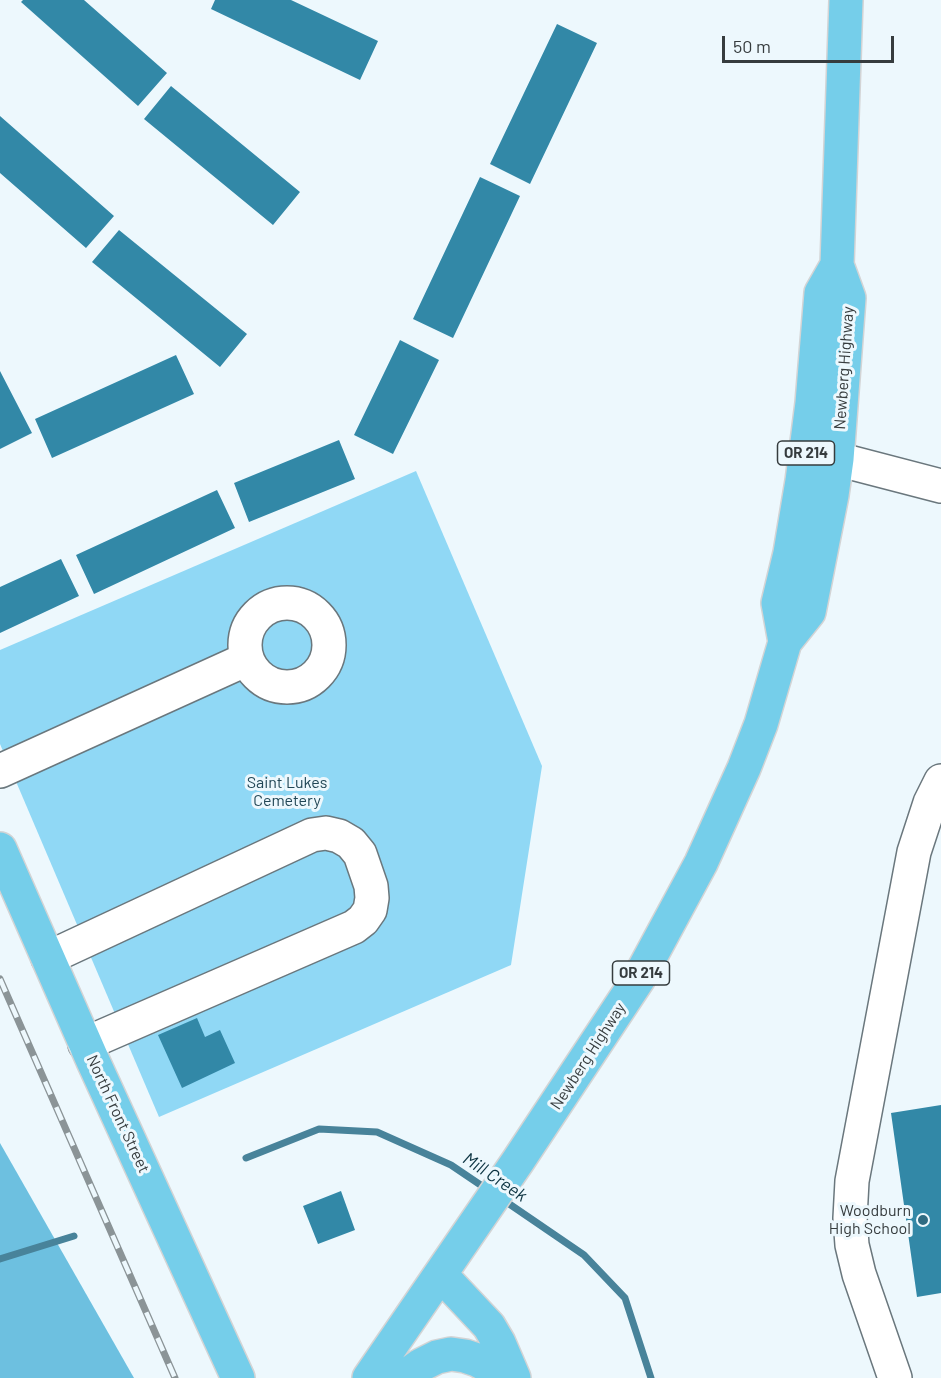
<!DOCTYPE html>
<html>
<head>
<meta charset="utf-8">
<style>
  body { margin:0 }
  #map { position:relative; width:941px; height:1378px; overflow:hidden; background:#edf8fd; font-family:Barlow,sans-serif }
  canvas { display:block }
  .scale { position:absolute; left:722px; top:36px; width:172px; height:27px; box-sizing:border-box; border:3px solid #363c3e; border-top:0; padding-left:8px; font-size:18px; line-height:21px; white-space:nowrap; color:#363c3e; -webkit-text-stroke:4px #edf8fd; paint-order:stroke }
</style>
</head>
<body>
<div id="map">
<canvas width="941" height="1378"></canvas>
<div class="scale">50 m</div>
</div>
<script>
const context = document.querySelector('canvas').getContext('2d');
context.lineJoin = 'round';
function paint(path, color) { context.fillStyle = color; context.fill(path, 'evenodd'); }
const poly = rows => new Path2D(rows.map(r => 'M' + r).join(''));
function stroke(path, color, width, dash) { context.strokeStyle = color; context.lineWidth = width; context.lineCap = dash ? 'butt' : 'round'; context.setLineDash(dash || []); context.stroke(path); }
function label(font, color, halo, rows, align = 'center') {
  context.font = font + ' Barlow,sans-serif'; context.lineWidth = 6; context.setLineDash([]); context.textBaseline = 'middle'; context.strokeStyle = halo; context.fillStyle = color; for (const [text, x, y, turn = 0] of rows) {
    context.save(); context.translate(x, y); context.rotate((+turn || 0) * Math.PI / 180); context.textAlign = isNaN(turn) ? turn : align; if (halo) context.strokeText(text, 0, 0); context.fillText(text, 0, 0); context.restore();
  }
}
paint(poly([
  [416,471,542,766,511,965,159,1117,0,744,0,650]
]), '#90d8f5');
paint(poly([
  [0,1143,134,1378,0,1378]
]), '#6dc0e0');
stroke(poly([
  [246,1158,319,1129,377,1132,451,1165,488,1190],
  [502,1199,584,1255,625,1298,651,1378],
  [0,1259,74,1236]
]), '#48839a', 7);
paint(poly([
  [23,0,84,0,167,73,138,106,21,2],
  [215,0,291,0,378,41,360,80,211,9],
  [557,24,597,43,530,184,490,164],
  [171,86,300,192,273,225,144,119],
  [0,116,114,216,86,248,0,173],
  [480,177,520,196,453,338,413,319],
  [119,230,247,334,220,367,92,262],
  [400,340,439,360,393,454,354,435],
  [176,355,194,394,52,458,35,419],
  [0,371,32,433,0,449],
  [339,440,355,479,249,522,234,483],
  [217,490,235,528,94,594,76,555],
  [61,559,79,596,0,633,0,587],
  [197,1018,205,1037,220,1030,235,1063,182,1088,158,1035],
  [941,1105,941,1293,917,1297,891,1113],
  [341,1191,355,1230,318,1244,303,1206]
]), '#3288a7');
const minor = poly([
  [837,459,941,486],
  '245 645a42 42 0 1 1 84 0a42 42 0 1 1-84 0Z',
  [0,771,247,659],
  [48,958,312,835,326,833,339,836,351,843,360,854,371,886,372,898,370,910,363,920,354,927,85,1044],
  [895,1378,859,1274,852,1245,850,1218,852,1181,914,852,930,803,941,781]
]);
const major = poly([
  [785,642,809,612,832,495,837,459,849,298,837,265,846,0],
  [0,849,93,1061,238,1378],
  [441,1275,489,1326,499,1343,514,1378],
  [369,1378,518,1161,639,978,701,863,744,768,761,724,785,642,778,603,790,553,802,481,812,403,821,293,837,265],
  [403,1378,421,1365,437,1357,451,1354,465,1356,477,1360,510,1378]
]);
stroke(minor, '#6a777d', 36);
stroke(major, '#d3d4d5', 36);
stroke(minor, '#fff', 33);
stroke(major, '#75ceea', 33);
const rail = poly([
  [0,979,175,1378]
]);
stroke(rail, '#8b9497', 7);
stroke(rail, '#edf8fd', 4.5, [14]);
for (const [x, y, r, color] of [
  [923,1220,6,"#2f6b82"]
]) { const dot = new Path2D(); dot.arc(x, y, r, 0, 2 * Math.PI); context.fillStyle = color; context.fill(dot); stroke(dot, '#edf8fd', 2); }
for (const [x, y, w] of [
  [806,453,57],
  [641,973,57]
]) { const box = new Path2D(); box.roundRect(x - w / 2, y - 12, w, 24, 4.5); context.fillStyle = '#edf8fd'; context.fill(box); stroke(box, '#363c3e', 1.5); }
label('bold 15px', '#363c3e', null, [
  ["OR 214",806,453],
  ["OR 214",641,973]
]);
label('16px', '#363c3e', '#edf8fd', [
  ["Newberg Highway",844,368,-86],
  ["Newberg Highway",588,1056,-57],
  ["North Front Street",118,1114,65]
]);
label('16px', '#224756', '#edf8fd', [
  ["Saint Lukes",287,783],
  ["Cemetery",287,801]
]);
label('16px', '#363c3e', '#edf8fd', [
  ["Woodburn",911,1211],
  ["High School",911,1229]
], 'right');
label('italic 18px', '#0d3442', '#edf8fd', [
  ["Mill Creek",495,1177,34]
]);
</script>
</body>
</html>
